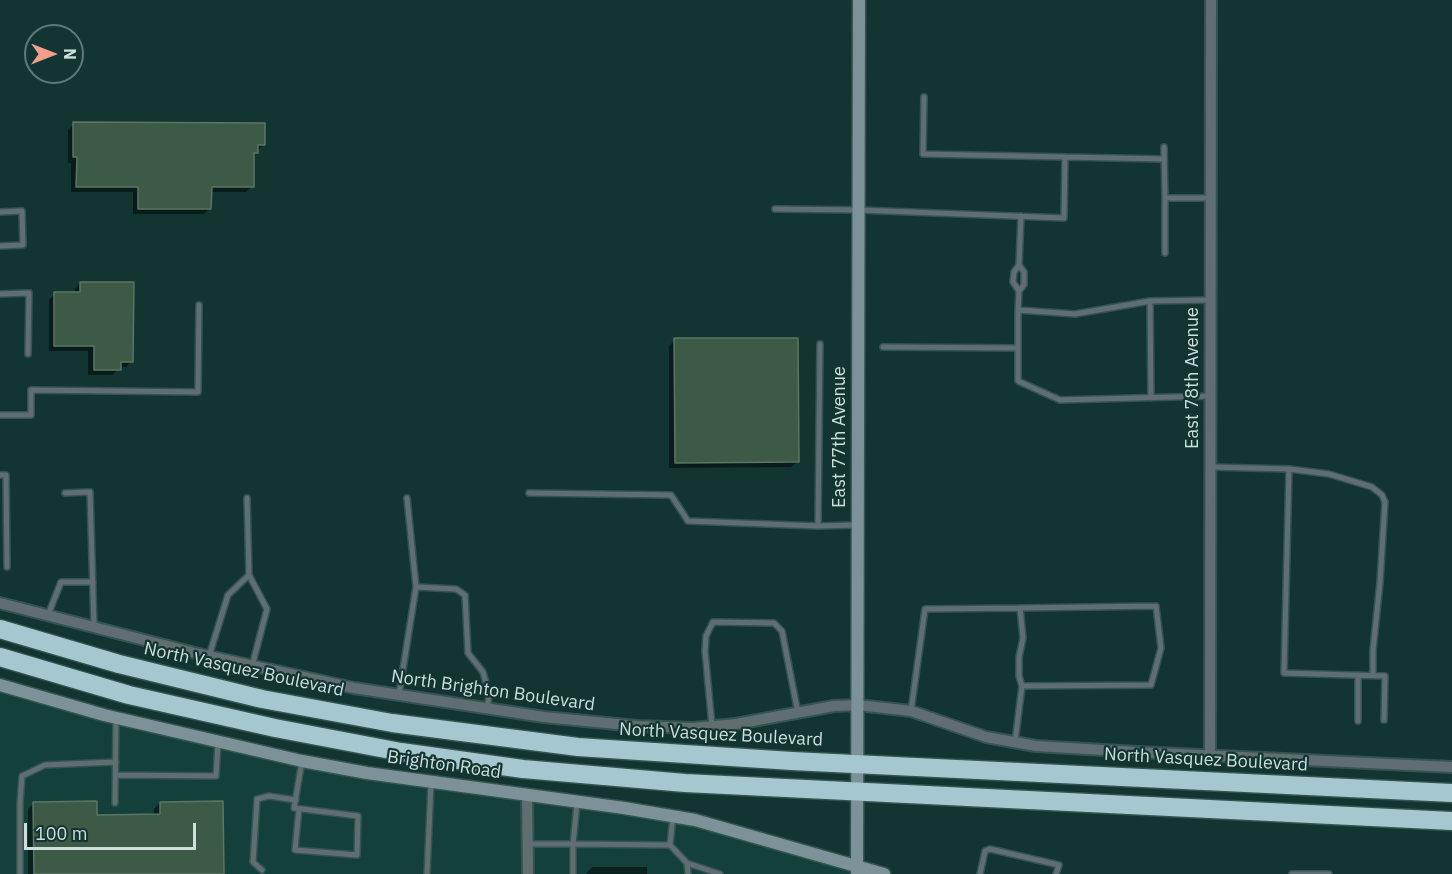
<!DOCTYPE html>
<html>
<head>
<meta charset="utf-8">
<style>
  body { margin:0 }
  #map { position:relative; width:1452px; height:874px; overflow:hidden; background:#133531; font-family:"IBM Plex Sans",sans-serif }
  canvas { display:block }
  .north { position:absolute; left:24px; top:24px; width:60px; height:60px; box-sizing:border-box; background:#133531; border:2px solid #5d7975; border-radius:50%; rotate:90deg; font-size:16px; font-weight:700; line-height:24px; text-align:center; color:#cddfdc }
  .north::after { content:''; display:block; margin:auto; width:21px; height:27px; background:#f49d8c; clip-path:polygon(50% 0,100% 100%,50% 72%,0 100%) }
  .scale { position:absolute; left:24px; top:823px; width:172px; height:27px; box-sizing:border-box; border:3px solid #cddfdc; border-top:0; padding-left:8px; font-size:18px; line-height:21px; white-space:nowrap; color:#cddfdc; -webkit-text-stroke:4px #133531; paint-order:stroke }
</style>
</head>
<body>
<div id="map">
<canvas width="1452" height="874"></canvas>
<div class="north">N</div>
<div class="scale">100 m</div>
</div>
<script>
const context = document.querySelector('canvas').getContext('2d');
context.lineJoin = 'round';
function paint(path, color) { context.fillStyle = color; context.fill(path, 'evenodd'); }
const poly = rows => new Path2D(rows.map(r => 'M' + r).join(''));
function stroke(path, color, width, dash) { context.strokeStyle = color; context.lineWidth = width; context.lineCap = dash ? 'butt' : 'round'; context.setLineDash(dash || []); context.stroke(path); }
function label(font, color, halo, rows, align = 'center') {
  context.font = font + ' "IBM Plex Sans",sans-serif'; context.lineWidth = 4.5; context.setLineDash([]); context.textBaseline = 'middle'; context.strokeStyle = halo; context.fillStyle = color; for (const [text, x, y, turn = 0] of rows) {
    context.save(); context.translate(x, y); context.rotate((+turn || 0) * Math.PI / 180); context.textAlign = isNaN(turn) ? turn : align; if (halo) context.strokeText(text, 0, 0); context.fillText(text, 0, 0); context.restore();
  }
}
paint(poly([
  [0,685,227,745,624,808,853,866,854,874,0,874]
]), '#13403b');
paint(poly([
  [74,124,263,145,252,156,252,186,246,192,210,192,210,208,204,214,133,214,133,192,71,192,71,163,68,163,68,130],
  [80,283,132,361,126,367,119,367,113,375,88,375,88,351,49,351,49,300,55,294,75,294,75,289],
  [675,340,797,462,791,467,669,468,669,346],
  [34,803,95,816,154,816,154,809,160,803,222,874,28,874,28,809],
  [592,867,647,867,647,874,586,874]
]), '#0007');
const building = poly([
  [73,122,265,123,265,145,258,145,258,153,254,153,254,187,212,187,211,209,138,209,138,187,76,187,77,157,73,157,73,122],
  [80,282,134,282,133,362,121,362,121,370,94,370,94,346,54,346,54,292,80,292,80,282],
  [674,338,798,338,799,462,675,463,674,338],
  [97,801,97,815,160,814,160,802,223,801,224,874,34,874,33,802,97,801]
]);
paint(building, '#3d5a47');
stroke(building, '#5c7564', 1.5);
const lane = poly([
  [924,97,923,154,1065,157],
  [1164,147,1165,198],
  [775,209,859,210,1064,218,1065,157,1164,159],
  [0,212,22,211,23,245,0,246],
  [1165,253,1165,198,1210,198],
  [1019,291,1013,282,1014,272,1019,265,1021,216],
  [0,294,29,293,28,354],
  [1150,301,1151,398],
  [1018,310,1019,291,1024,285,1024,272,1019,265],
  [820,344,818,526,856,525],
  [883,347,1018,348],
  [1210,396,1060,400,1018,381,1018,310,1075,314,1150,301,1210,300],
  [0,415,31,415,31,390,198,392,199,305],
  [1211,467,1289,469,1284,673,1385,676,1384,720],
  [1289,469,1329,474,1372,487,1382,495,1385,502,1380,582,1373,650,1373,675],
  [0,475,6,475,7,567],
  [65,493,90,492,94,626],
  [529,493,671,495,688,521,818,526],
  [247,498,249,575],
  [416,587,456,589,465,595,468,653,483,672,489,695,487,710],
  [1156,606,1161,648,1151,685,1022,686,1019,676,1019,657,1023,638,1020,608,1156,606],
  [48,615,61,582,93,582],
  [209,656,228,595,249,575,267,609,252,666],
  [399,694,416,587,407,498],
  [911,711,925,609,1020,608],
  [1358,721,1358,675],
  [712,726,705,651,706,636,713,622,774,623,782,631,798,713],
  [1015,742,1022,686],
  [116,775,216,776,218,743],
  [115,803,116,718],
  [577,803,573,844,670,845],
  [299,809,295,850,357,855,358,816,294,808,302,761],
  [673,816,670,845,687,863,688,874],
  [527,844,573,844,573,874],
  [687,863,720,874],
  [262,870,253,862,257,799,269,796,296,800],
  [20,874,20,803,22,776,45,765,116,762],
  [427,874,431,783],
  [980,874,985,851,990,849,1059,865,1056,874],
  [1292,874,1329,874]
]);
const street = poly([
  [0,603,199,654,354,688,544,717,637,726,693,728,736,724,834,706,858,705,911,711,986,737,1036,746,1137,752,1452,767],
  [1210,756,1211,0],
  [527,795,528,874]
]);
const secondary = poly([
  [0,685,104,715,302,761,367,773,624,808,695,820,884,874],
  [857,872,859,0]
]);
const highway = poly([
  [0,629,119,664,262,699,392,723,578,747,792,761,1452,793],
  [0,657,129,695,275,728,401,752,523,769,685,783,1452,821]
]);
stroke(lane, '#345450', 8);
stroke(street, '#345450', 14);
stroke(secondary, '#345450', 15);
stroke(highway, '#345450', 21);
stroke(lane, '#606e72', 5);
stroke(street, '#606e72', 10);
stroke(secondary, '#7c9298', 12);
stroke(highway, '#a4c7d0', 18);
label('18px', '#cddfdc', '#133531', [
  ["East 78th Avenue",1193,378,-90],
  ["East 77th Avenue",840,437,-90],
  ["North Vasquez Boulevard",244,670,12],
  ["North Brighton Boulevard",493,691,8],
  ["North Vasquez Boulevard",721,735,3],
  ["North Vasquez Boulevard",1206,760,3],
  ["Brighton Road",444,765,8]
]);
</script>
</body>
</html>
